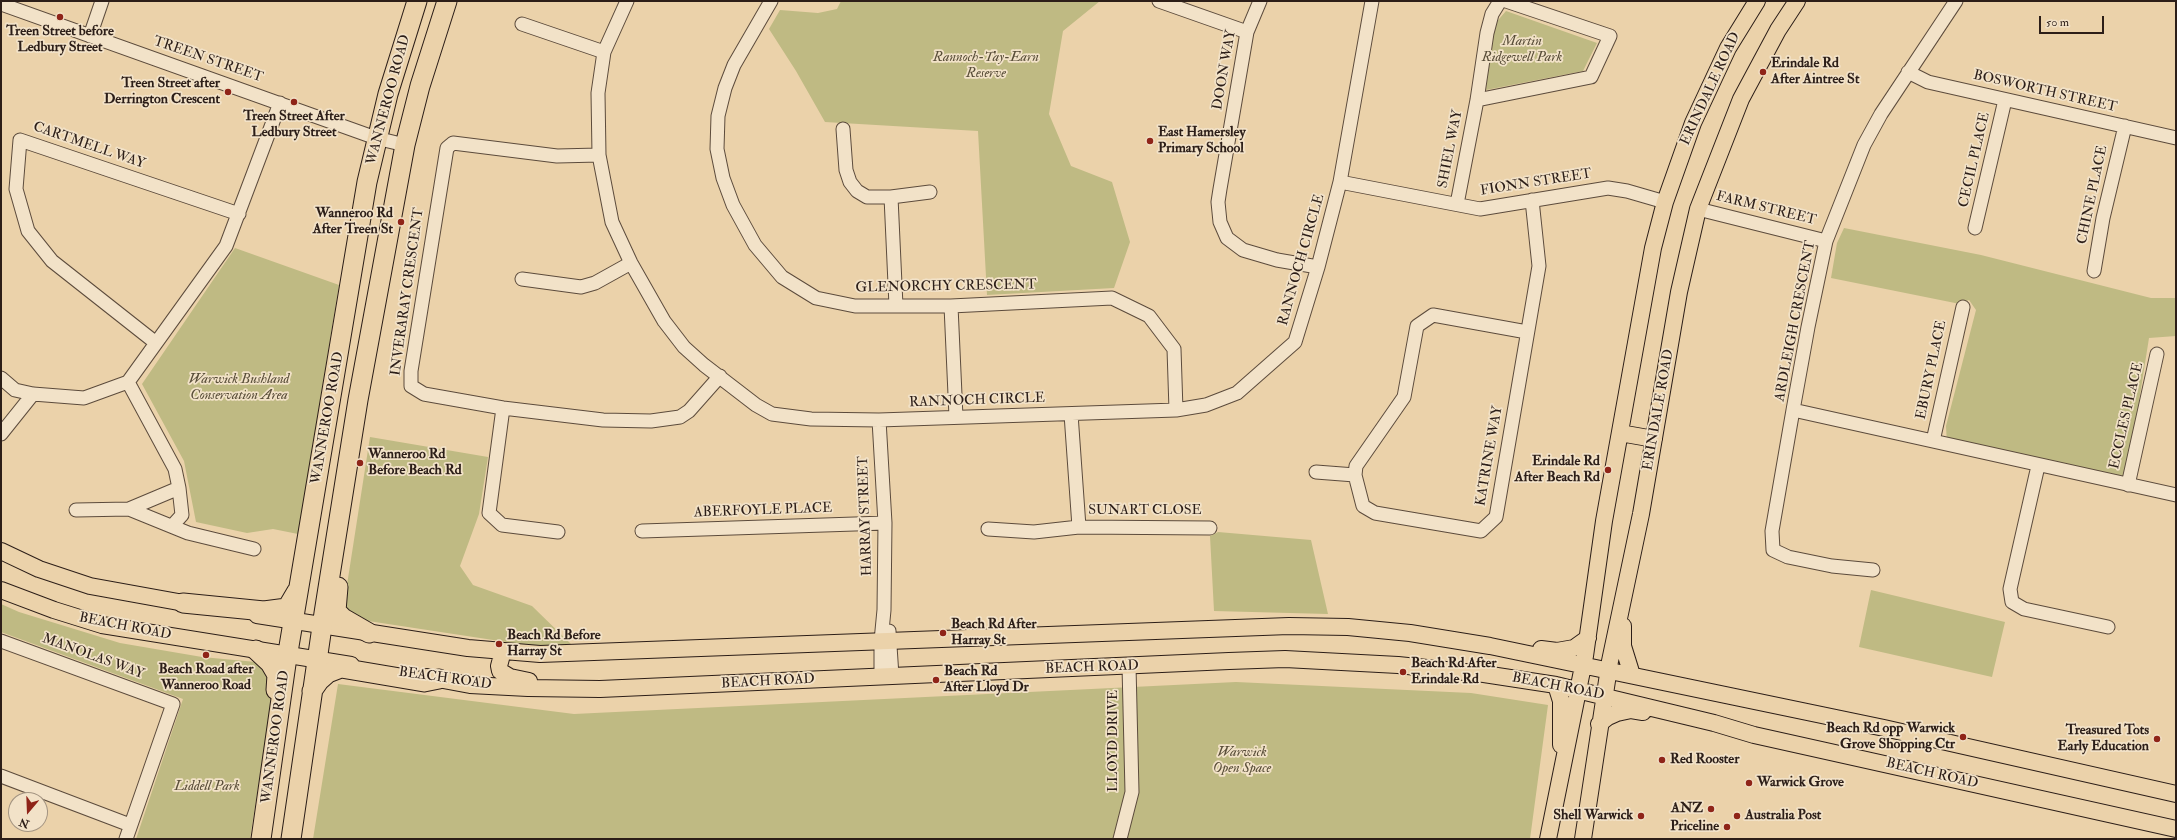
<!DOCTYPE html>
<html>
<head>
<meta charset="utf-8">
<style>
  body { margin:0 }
  #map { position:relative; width:2177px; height:840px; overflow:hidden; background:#ebd2aa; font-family:"IM FELL Double Pica",serif }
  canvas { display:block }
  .frame { position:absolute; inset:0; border:2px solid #2c1e18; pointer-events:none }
  .north { position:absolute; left:8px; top:792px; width:40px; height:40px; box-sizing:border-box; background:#f2e2c8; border:1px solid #a39482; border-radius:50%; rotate:199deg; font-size:11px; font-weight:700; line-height:16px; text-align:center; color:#2c1e18 }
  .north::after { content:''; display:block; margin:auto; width:14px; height:18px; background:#8f2418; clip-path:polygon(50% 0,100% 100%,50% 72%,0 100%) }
  .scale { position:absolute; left:2039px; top:16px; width:65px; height:18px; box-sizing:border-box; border:2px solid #2c1e18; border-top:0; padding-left:5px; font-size:12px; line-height:14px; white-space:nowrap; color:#2c1e18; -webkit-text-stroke:3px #f2e2c8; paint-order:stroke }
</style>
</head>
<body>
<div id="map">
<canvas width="2177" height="840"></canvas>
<div class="frame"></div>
<div class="north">N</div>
<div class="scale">50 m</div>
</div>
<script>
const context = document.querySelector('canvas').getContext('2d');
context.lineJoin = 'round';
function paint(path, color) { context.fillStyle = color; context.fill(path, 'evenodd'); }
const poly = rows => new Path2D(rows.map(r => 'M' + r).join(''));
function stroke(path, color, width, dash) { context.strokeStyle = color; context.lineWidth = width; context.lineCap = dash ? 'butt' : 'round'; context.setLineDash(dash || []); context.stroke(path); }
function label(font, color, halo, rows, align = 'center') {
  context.font = font + ' "IM FELL Double Pica",serif'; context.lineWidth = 3.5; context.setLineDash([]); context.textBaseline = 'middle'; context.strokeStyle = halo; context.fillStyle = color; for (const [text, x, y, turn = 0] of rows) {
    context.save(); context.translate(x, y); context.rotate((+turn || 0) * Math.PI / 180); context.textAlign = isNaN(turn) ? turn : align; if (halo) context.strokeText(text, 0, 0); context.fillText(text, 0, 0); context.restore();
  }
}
paint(poly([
  [841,1,1100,1,1063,31,1049,114,1071,166,1112,182,1130,242,1114,288,987,295,978,131,825,122,796,71,769,29,780,10,818,13,837,9],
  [1506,11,1597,43,1583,71,1486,90,1493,26],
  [1844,228,1981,255,2151,298,2176,298,2176,336,2149,338,2126,483,1947,444,1946,426,1976,310,1969,300,1960,304,1831,278,1837,243],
  [235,248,339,285,298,534,273,529,247,533,196,522,184,461,142,384],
  [370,437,488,457,479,514,460,566,473,585,532,606,572,645,539,647,342,617],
  [1218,532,1311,540,1328,614,1214,611,1210,536],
  [1871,590,2005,622,1992,677,1859,647],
  [1,604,19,612,120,643,202,657,256,662,274,683,250,839,136,839,183,699,1,632],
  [1236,682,1471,693,1548,705,1530,839,313,839,338,684,574,714]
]), '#bfba83');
const minor = poly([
  [627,1,604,52,598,93,599,155,612,222,631,263,664,321,684,347,704,365,756,405,772,414,811,419,879,420,1176,410,1206,405,1237,393,1295,342,1318,267,1340,182,1372,1],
  [771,1,734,65,725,88,718,116,717,149,723,178,733,205,755,245,782,277,816,298,855,306,951,306,1112,298,1149,316,1174,349,1176,410],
  [1159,1,1247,32],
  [1260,1,1247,32,1220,189,1218,202,1220,222,1227,238,1243,250,1277,260,1318,267],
  [1956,1,1881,114,1864,145,1826,241,1808,327,1793,410,2176,495],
  [1,4,376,138,405,145],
  [522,24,604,52],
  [90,36,102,1],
  [1908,72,1928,82,2176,138],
  [1477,100,1591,77,1610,36,1506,1],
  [843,129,846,170,850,182,857,191,867,197,891,197,930,192],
  [599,155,557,156,453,143,447,148,411,371,411,386,424,394,503,408,603,420,651,421,680,417,689,411,720,376],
  [1340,182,1480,209,1608,188,1627,191,1665,202],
  [891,197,896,306],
  [1457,204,1477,100,1487,33,1492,14,1500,1],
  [1698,209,1826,241],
  [1975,228,2005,100],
  [2094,271,2103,218,2125,126],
  [522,279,581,287,595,283,631,263],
  [951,306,956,417],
  [1527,332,1433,315,1417,326,1404,397,1356,466,1355,475,1363,506,1375,513,1481,531,1496,517,1539,266,1532,200],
  [156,343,52,261,28,231,16,189,20,140,239,214],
  [1,378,15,390,33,394,84,398,128,382,226,246,280,103],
  [503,408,489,513,502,525,558,532],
  [1793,410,1772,531,1773,550,1788,557,1832,566,1873,570],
  [1071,414,1079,527],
  [879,420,885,523,884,610,881,641,881,677],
  [1,434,33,394],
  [1933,441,1963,307],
  [2038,466,2010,589,2012,602,2024,609,2108,627],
  [1316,472,1355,475],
  [2128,485,2157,354],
  [129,509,188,533,254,549],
  [76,510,129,509,179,488,175,469,128,382],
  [172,526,182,515,179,488],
  [988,529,1034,532,1079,527,1210,528],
  [642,531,885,523],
  [889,631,892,676],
  [1,641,173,704,126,839],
  [1,776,130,825],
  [1120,839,1132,792,1129,666]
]);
const major = poly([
  [1620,433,1654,439],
  [1,551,39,569,90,586,195,605],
  [1,590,54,610,102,625,351,665],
  [257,615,468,648,540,654,1289,626,1348,627,1410,633,1490,646,1884,728,2176,794],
  [1623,626,1623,646,1632,675],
  [1541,649,1557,651,1574,648,1588,638],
  [503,651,499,666,500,671,510,677,529,681],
  [427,677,470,685,528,688,600,689,1229,661,1285,659,1398,665,1484,674,1556,685,1714,723,1754,735,2176,829],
  [1556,685,1561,701,1561,745],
  [1599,724,1608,717,1617,713,1631,710,1643,712],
  [1548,839,1585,656,1604,521,1653,248,1665,202,1693,123,1728,48,1757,1],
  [1583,839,1610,661,1641,514,1679,292,1698,209,1741,99,1778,30,1797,1]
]);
const highway = poly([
  [338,587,336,611,343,618,369,633],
  [183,603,264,611,287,608,297,591],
  [256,650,270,663,277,675,276,690],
  [312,691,319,681,328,673,341,668,424,682,439,679],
  [261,839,286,664,367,182,388,94,417,1],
  [291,839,324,613,358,400,405,145,420,86,447,1]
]);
stroke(minor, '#5c4b3c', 15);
stroke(major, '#2c1e18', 18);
stroke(highway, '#2c1e18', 21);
stroke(minor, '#f2e2c8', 13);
stroke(major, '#ebd2aa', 16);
stroke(highway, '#ebd2aa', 19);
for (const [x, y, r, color] of [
  [60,17,4,"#8f2418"],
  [1763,72,4,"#8f2418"],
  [228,92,4,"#8f2418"],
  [294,102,4,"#8f2418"],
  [1150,141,4,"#8f2418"],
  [401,222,4,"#8f2418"],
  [360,463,4,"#8f2418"],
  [1608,470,4,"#8f2418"],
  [943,633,4,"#8f2418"],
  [499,644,4,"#8f2418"],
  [206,655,4,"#8f2418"],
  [1403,672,4,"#8f2418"],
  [936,680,4,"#8f2418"],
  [1963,737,4,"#8f2418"],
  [2157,739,4,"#8f2418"],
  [1662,760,4,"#8f2418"],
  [1749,783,4,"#8f2418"],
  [1711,809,4,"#8f2418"],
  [1641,816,4,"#8f2418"],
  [1737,816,4,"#8f2418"],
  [1727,827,4,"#8f2418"]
]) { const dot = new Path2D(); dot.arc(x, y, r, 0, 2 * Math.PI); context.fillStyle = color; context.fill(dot); stroke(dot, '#f2e2c8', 1.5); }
label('bold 14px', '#2c1e18', '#f2e2c8', [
  ["Treen Street before",60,32,"center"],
  ["Ledbury Street",60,48,"center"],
  ["Erindale Rd",1771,64],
  ["After Aintree St",1771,80],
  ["Treen Street after",220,84,"right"],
  ["Derrington Crescent",220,100,"right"],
  ["Treen Street After",294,117,"center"],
  ["Ledbury Street",294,133,"center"],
  ["East Hamersley",1158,133],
  ["Primary School",1158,149],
  ["Wanneroo Rd",393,214,"right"],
  ["After Treen St",393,230,"right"],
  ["Wanneroo Rd",368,455],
  ["Before Beach Rd",368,471],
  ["Erindale Rd",1600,462,"right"],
  ["After Beach Rd",1600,478,"right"],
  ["Beach Rd After",951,625],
  ["Harray St",951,641],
  ["Beach Rd Before",507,636],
  ["Harray St",507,652],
  ["Beach Rd After",1411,664],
  ["Erindale Rd",1411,680],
  ["Beach Road after",206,670,"center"],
  ["Wanneroo Road",206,686,"center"],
  ["Beach Rd",944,672],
  ["After Lloyd Dr",944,688],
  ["Beach Rd opp Warwick",1955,729,"right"],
  ["Grove Shopping Ctr",1955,745,"right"],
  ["Treasured Tots",2149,731,"right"],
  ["Early Education",2149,747,"right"],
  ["Red Rooster",1670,760],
  ["Warwick Grove",1757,783],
  ["ANZ",1703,809,"right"],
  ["Shell Warwick",1633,816,"right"],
  ["Australia Post",1745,816],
  ["Priceline",1719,827,"right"]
], 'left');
label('italic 14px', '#584d38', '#f2e2c8', [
  ["Martin",1522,42],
  ["Ridgewell Park",1522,58],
  ["Rannoch-Tay-Earn",986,58],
  ["Reserve",986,74],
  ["Warwick Bushland",239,380],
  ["Conservation Area",239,396],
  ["Warwick",1242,753],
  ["Open Space",1242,769],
  ["Liddell Park",207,787]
]);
label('14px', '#2c1e18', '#f2e2c8', [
  ["TREEN STREET",208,60,19],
  ["DOON WAY",1225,70,-80],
  ["ERINDALE ROAD",1711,89,-65],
  ["BOSWORTH STREET",2045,92,13],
  ["WANNEROO ROAD",389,100,-75],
  ["CARTMELL WAY",89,146,19],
  ["SHIEL WAY",1451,149,-79],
  ["CECIL PLACE",1975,160,-77],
  ["FIONN STREET",1536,183,-9],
  ["CHINE PLACE",2093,195,-78],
  ["FARM STREET",1766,209,14],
  ["RANNOCH CIRCLE",1302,260,-74],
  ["GLENORCHY CRESCENT",946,287,-1],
  ["INVERARAY CRESCENT",408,292,-82],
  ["ARDLEIGH CRESCENT",1796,321,-79],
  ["EBURY PLACE",1932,370,-78],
  ["RANNOCH CIRCLE",977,401,-2],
  ["ERINDALE ROAD",1659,410,-80],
  ["ECCLES PLACE",2127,416,-77],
  ["WANNEROO ROAD",328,418,-80],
  ["KATRINE WAY",1490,456,-80],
  ["ABERFOYLE PLACE",763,511,-2],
  ["SUNART CLOSE",1145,511],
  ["HARRAY STREET",866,516,-92],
  ["BEACH ROAD",125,627,11],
  ["MANOLAS WAY",93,657,20],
  ["BEACH ROAD",1092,668,-2],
  ["BEACH ROAD",445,679,8],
  ["BEACH ROAD",768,682,-3],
  ["BEACH ROAD",1558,687,11],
  ["WANNEROO ROAD",276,737,-82],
  ["LLOYD DRIVE",1114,741,-90],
  ["BEACH ROAD",1932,774,13]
]);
</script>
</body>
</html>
